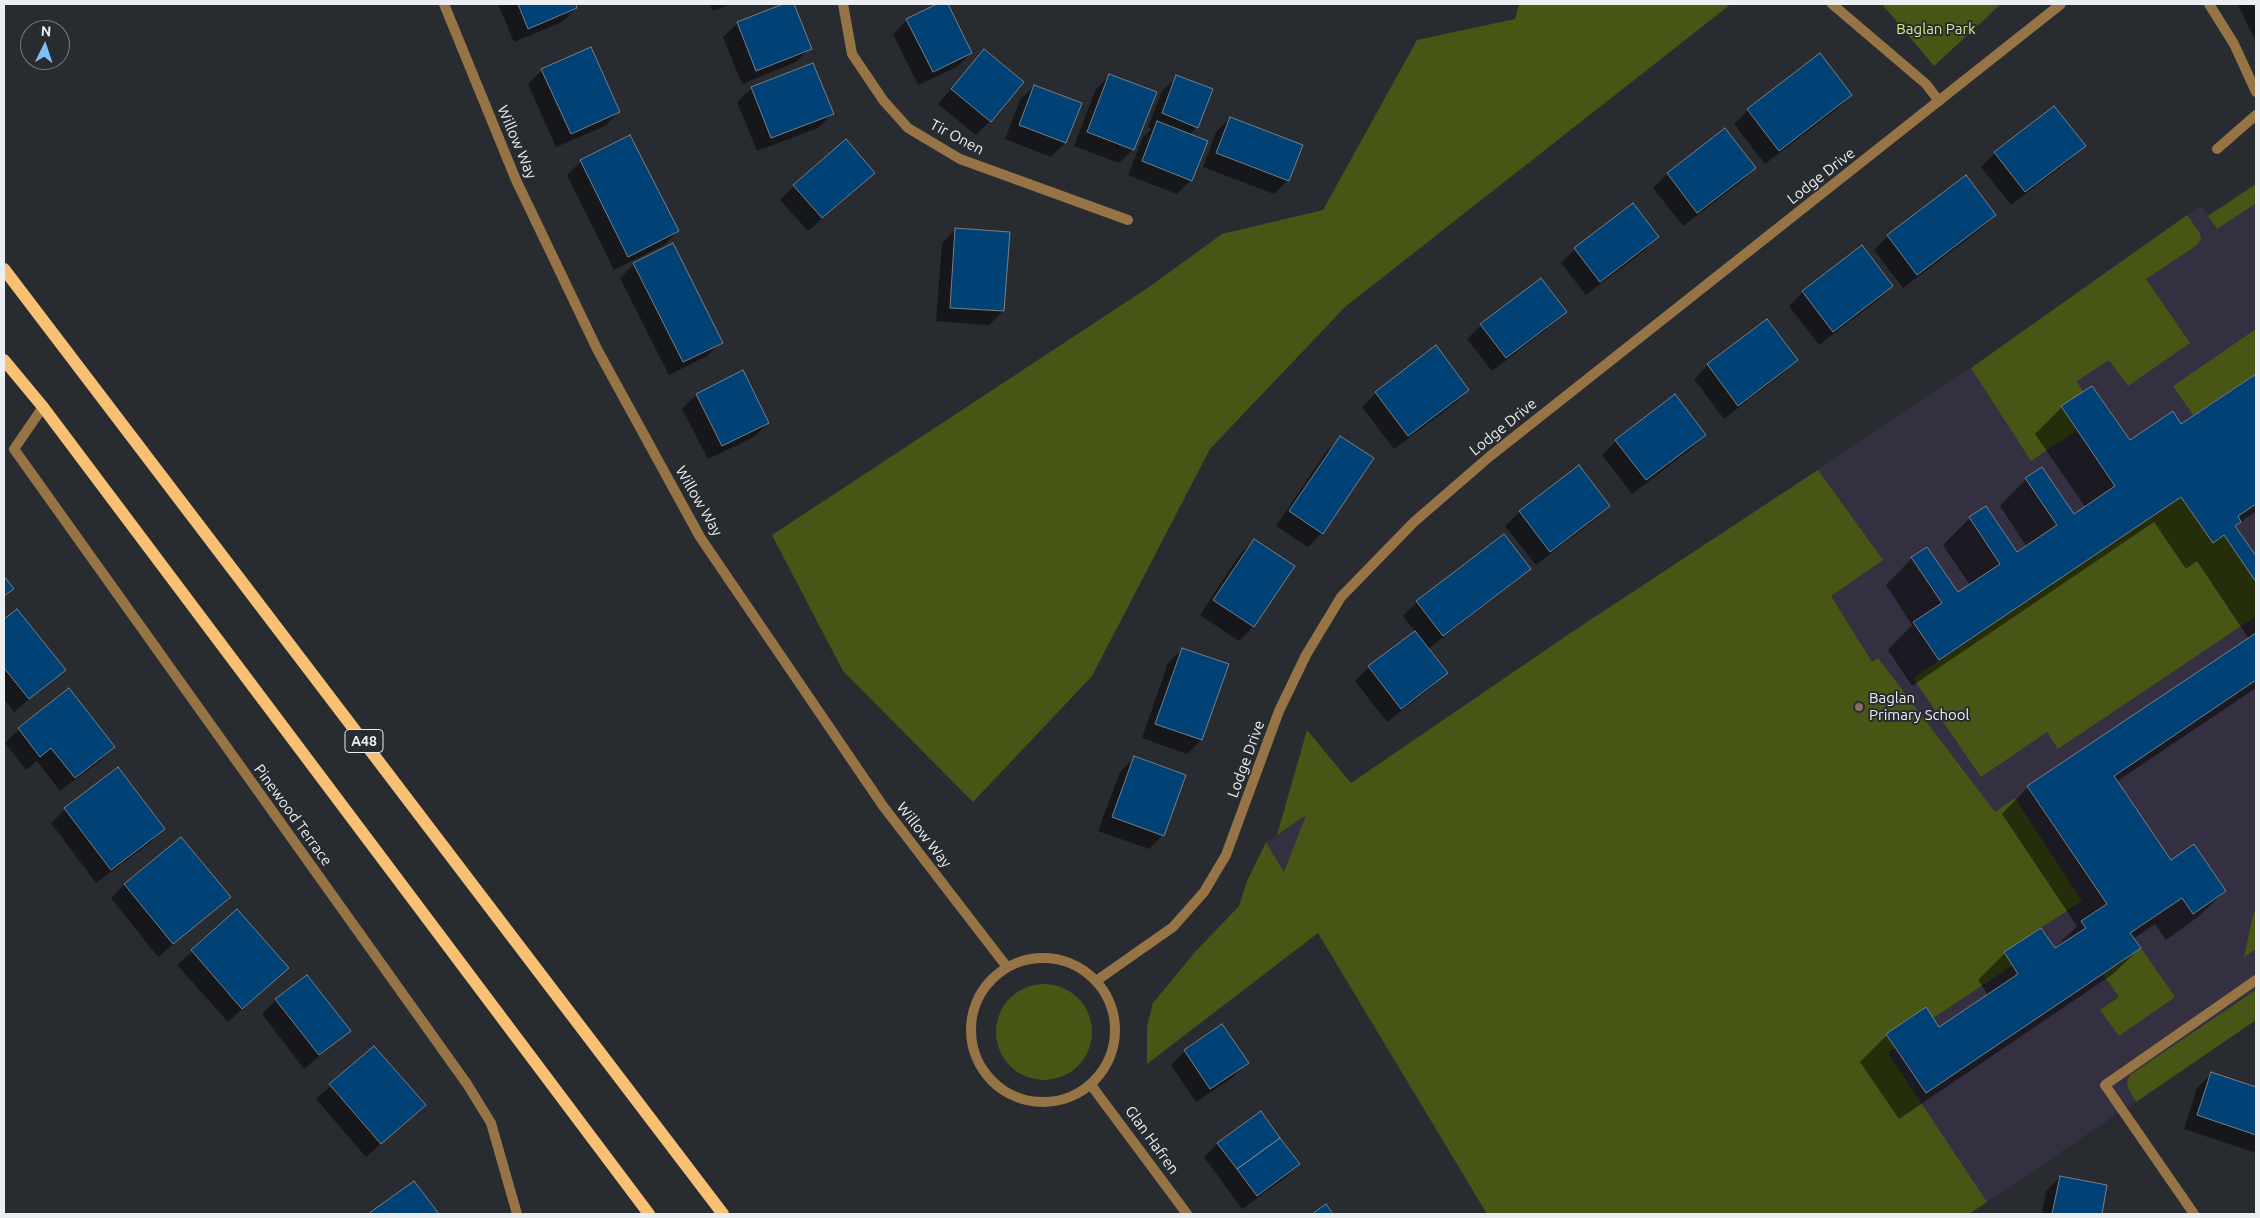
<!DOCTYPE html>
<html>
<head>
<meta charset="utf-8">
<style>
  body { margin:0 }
  #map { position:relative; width:2260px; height:1218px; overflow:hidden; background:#282c31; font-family:Ubuntu,sans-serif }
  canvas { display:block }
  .frame { position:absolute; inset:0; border:5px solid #eceff2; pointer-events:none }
  .north { position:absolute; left:20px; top:20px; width:50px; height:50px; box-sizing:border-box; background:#282c31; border:1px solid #767a7e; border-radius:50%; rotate:4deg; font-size:14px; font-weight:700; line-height:20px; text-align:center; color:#eceff2 }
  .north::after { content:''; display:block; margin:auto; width:18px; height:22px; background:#7ebef9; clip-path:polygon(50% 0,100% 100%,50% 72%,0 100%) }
</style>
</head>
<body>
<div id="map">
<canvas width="2260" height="1218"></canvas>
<div class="frame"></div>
<div class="north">N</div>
</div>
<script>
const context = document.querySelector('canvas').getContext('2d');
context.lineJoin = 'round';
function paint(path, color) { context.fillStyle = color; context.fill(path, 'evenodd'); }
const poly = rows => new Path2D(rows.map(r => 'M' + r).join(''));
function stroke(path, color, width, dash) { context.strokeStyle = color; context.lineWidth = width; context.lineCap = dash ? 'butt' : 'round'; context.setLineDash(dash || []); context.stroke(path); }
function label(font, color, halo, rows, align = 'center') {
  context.font = font + ' Ubuntu,sans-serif'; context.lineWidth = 4; context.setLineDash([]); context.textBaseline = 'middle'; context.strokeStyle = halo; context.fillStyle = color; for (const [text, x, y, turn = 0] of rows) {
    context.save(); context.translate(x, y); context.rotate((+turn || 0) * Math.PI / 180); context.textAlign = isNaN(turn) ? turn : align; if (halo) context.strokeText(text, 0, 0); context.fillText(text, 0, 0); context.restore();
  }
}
paint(poly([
  [2256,184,2256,1020,1969,1214,1487,1214,1266,842,1572,632,1971,368,2187,215,2201,206,2209,216]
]), '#343041');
paint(poly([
  [1519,4,1731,4,1345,307,1210,449,1092,676,973,802,843,671,772,535,1149,287,1222,234,1323,210,1417,40,1515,19],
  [1882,4,2001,4,1934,66],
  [2256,184,2256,203,2217,229,2208,216],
  [2187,215,2200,233,2201,239,2197,245,2146,279,2190,343,2128,386,2109,360,2077,381,2083,392,2061,407,2077,430,2031,461,1971,368],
  [2256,329,2256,374,2193,415,2173,386],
  [1818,470,1883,560,1831,596,1872,662,1878,658,1995,812,2015,798,2082,901,2004,952,2013,965,1933,1018,1926,1007,1886,1034,1895,1048,1888,1053,1987,1202,1969,1214,1487,1214,1318,933,1147,1064,1147,1026,1153,1003,1195,952,1239,906,1247,881,1266,842,1284,872,1306,815,1277,835,1307,730,1351,783,1572,632],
  [2181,497,2213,543,2224,535,2256,582,2256,616,2058,749,2047,732,1981,777,1913,678],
  [2256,908,2256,949,2244,957,2252,919],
  [2141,948,2175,997,2119,1036,2100,1010,2119,997,2103,974],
  '996 1032a48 48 0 1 1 96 0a48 48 0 1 1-96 0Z',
  [2256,990,2256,1020,2136,1102,2128,1088,2127,1082,2130,1075]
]), '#475615');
paint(poly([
  [498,4,574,4,576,8,562,22,514,42],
  [710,4,731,4,713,11],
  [787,4,793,4,810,48,796,62,742,84,723,37,738,23],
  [940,4,947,4,971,53,957,67,918,85,893,34,907,20],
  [2238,4,2256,4,2256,43],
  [984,51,990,121,976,135,938,104],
  [542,70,619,112,605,126,556,147,528,84],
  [1110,75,1133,149,1119,163,1074,146,1096,89],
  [1177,77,1197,127,1189,135,1191,180,1177,194,1128,175,1143,137,1151,129,1148,127,1162,91],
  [1034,86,1065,143,1051,157,1005,139,1020,100],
  [752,88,832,114,818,128,757,151,737,102],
  [1851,95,1837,109,1765,164,1734,124,1748,110],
  [1230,118,1288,180,1274,194,1203,167,1216,132],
  [1725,130,1755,168,1741,182,1683,226,1653,188,1667,174],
  [2084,146,2070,160,2011,205,1981,167,1995,153],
  [581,161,678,231,664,245,614,270,567,175],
  [874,173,808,231,780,200,794,186],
  [1965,177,1995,215,1981,229,1903,288,1874,250,1888,236],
  [956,229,1003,311,989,325,936,321,942,243],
  [1658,237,1644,251,1586,295,1561,263,1575,249],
  [1862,247,1892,286,1878,300,1819,345,1789,306,1803,292],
  [634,264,721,342,707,356,669,375,620,278],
  [1565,312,1551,326,1492,371,1467,339,1481,325],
  [1767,321,1797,359,1783,373,1724,419,1694,379,1708,365],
  [1436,347,1468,390,1454,404,1394,449,1362,407,1376,393],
  [2256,376,2256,511,2234,527,2256,558,2256,688,2116,782,2171,862,2225,891,2198,917,2166,940,2155,924,2133,939,2140,948,2113,974,1899,1119,1860,1062,1887,1035,1926,1009,1939,1028,1988,995,1978,980,2005,953,2040,929,2054,949,2077,926,2002,814,2028,787,2249,639,2197,561,2186,569,2154,522,1912,686,1888,650,1912,625,1886,585,1912,558,1958,593,1970,585,1943,545,1970,518,1985,508,2016,554,2027,547,2000,506,2026,479,2074,516,2086,508,2035,434,2062,407,2092,387,2129,442,2180,426],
  [696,395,768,423,754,437,708,459,682,409],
  [1675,395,1705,435,1691,449,1632,494,1602,455,1616,441],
  [1340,438,1372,459,1322,533,1308,547,1276,526,1326,452],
  [1578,467,1608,506,1594,520,1536,565,1505,526,1519,512],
  [1254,540,1294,566,1253,627,1239,641,1200,615,1240,554],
  [1529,568,1515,582,1428,649,1446,673,1432,687,1387,722,1355,681,1369,667,1415,632,1403,616,1417,602],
  [17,610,64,670,14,712,4,699,4,621],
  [1182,649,1228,665,1201,740,1187,754,1142,738,1168,663],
  [69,690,114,747,100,761,60,791,37,761,26,770,5,743,19,729],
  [1134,758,1163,835,1149,849,1098,831,1120,772],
  [118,769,164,829,150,843,96,883,51,823,65,809],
  [125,884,229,897,158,957,111,898],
  [237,911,288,968,228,1022,177,965],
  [307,976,349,1031,304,1069,262,1014,276,1000],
  [373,1047,424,1105,366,1157,316,1099],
  [1185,1051,1247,1063,1233,1077,1196,1102,1171,1065],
  [2211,1074,2256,1089,2256,1153,2184,1129,2197,1088],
  [1218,1143,1299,1164,1285,1178,1242,1209,1204,1157],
  [2060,1177,2106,1186,2100,1214,2042,1214,2046,1191],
  [413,1182,437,1214,370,1214]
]), '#0007');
const building = poly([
  [518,4,576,4,577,8,528,29,518,4],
  [783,4,794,4,812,49,756,71,737,22,783,4],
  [937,4,948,4,972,53,933,72,906,19,937,4],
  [591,47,620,112,571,134,541,69,591,47],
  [984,49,1024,82,991,122,951,89,984,49],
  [1820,53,1852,95,1779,151,1747,109,1820,53],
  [813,63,834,114,771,138,751,87,813,63],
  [1109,74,1157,92,1134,150,1087,132,1109,74],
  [1176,75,1213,89,1198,128,1162,113,1176,75],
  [1034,85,1082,103,1066,143,1019,125,1034,85],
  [2054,106,2086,146,2025,192,1994,152,2054,106],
  [1230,117,1303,145,1289,181,1216,153,1230,117],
  [1157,121,1208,141,1192,181,1142,161,1157,121],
  [1725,128,1756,168,1697,213,1667,173,1725,128],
  [630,135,679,231,628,257,580,160,630,135],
  [846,139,875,173,822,218,793,185,846,139],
  [1966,175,1996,215,1917,275,1887,235,1966,175],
  [1633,203,1659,237,1600,282,1574,248,1633,203],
  [955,228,1010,232,1004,311,950,308,955,228],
  [673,243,723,343,683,362,633,263,673,243],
  [1862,245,1893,286,1833,332,1802,291,1862,245],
  [1541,278,1567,312,1506,358,1480,324,1541,278],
  [1767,319,1798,360,1738,406,1707,364,1767,319],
  [1436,345,1469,390,1408,436,1375,392,1436,345],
  [743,370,769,423,722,446,696,394,743,370],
  [2256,374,2256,504,2238,516,2241,522,2235,526,2256,556,2256,582,2224,535,2213,543,2181,497,1939,660,1913,622,1942,603,1911,557,1927,547,1958,592,2000,564,1969,517,1986,506,2017,552,2057,525,2025,478,2042,467,2074,514,2115,486,2061,406,2092,386,2130,440,2173,411,2181,424,2256,374],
  [1675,394,1706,435,1646,480,1615,440,1675,394],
  [1340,436,1374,458,1323,534,1289,511,1340,436],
  [1579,465,1610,506,1550,552,1519,511,1579,465],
  [1504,534,1531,569,1443,636,1416,601,1504,534],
  [1254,539,1295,566,1254,627,1213,600,1254,539],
  [4,576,14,589,4,596,4,576],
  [17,609,66,670,29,699,4,668,4,619,17,609],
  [1415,631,1448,673,1401,709,1368,666,1415,631],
  [2256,633,2256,680,2114,776,2171,860,2194,844,2226,891,2193,914,2182,898,2130,933,2141,948,1926,1093,1886,1034,1926,1007,1939,1027,2018,974,2004,952,2041,928,2055,948,2086,928,2081,921,2107,904,2027,786,2256,633],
  [1182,648,1229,664,1202,740,1155,724,1182,648],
  [69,688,115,747,75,778,51,748,40,757,18,728,69,688],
  [1134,756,1186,775,1164,836,1112,817,1134,756],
  [118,767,165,829,111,870,64,808,118,767],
  [181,837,231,897,173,944,124,884,181,837],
  [237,909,289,968,242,1009,191,950,237,909],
  [307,975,351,1031,319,1055,275,999,307,975],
  [1222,1024,1249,1063,1210,1089,1184,1050,1222,1024],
  [374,1046,426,1105,381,1144,329,1084,374,1046],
  [2211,1072,2256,1087,2256,1135,2197,1115,2211,1072],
  [1261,1111,1280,1138,1237,1169,1217,1143,1261,1111],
  [1280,1138,1300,1164,1257,1196,1237,1169,1280,1138],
  [2060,1176,2107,1185,2102,1214,2052,1214,2060,1176],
  [414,1181,439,1214,368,1214,414,1181],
  [1326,1204,1333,1214,1312,1214,1326,1204]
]);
paint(building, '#004176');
stroke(building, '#7a7f85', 1);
stroke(poly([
  [2209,4,2234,44,2256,92],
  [2217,149,2256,115],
  [2194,1214,2105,1085,2256,980]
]), '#967446', 10);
stroke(poly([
  [843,4,852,54,883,100,908,128,960,159,1128,220],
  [1832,4,1926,84,1939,101],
  [43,407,14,449,467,1084,491,1123,517,1214]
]), '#967446', 10);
stroke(poly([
  [444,4,516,180,597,349,700,537,883,806,1007,967],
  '971 1030a72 72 0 1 1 144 0a72 72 0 1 1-144 0Z',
  [1096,981,1173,927,1204,892,1226,855,1279,711,1306,655,1341,597,1414,522,1489,457,2061,4],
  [1091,1085,1187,1214]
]), '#967446', 10);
stroke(poly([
  [4,269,723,1214],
  [4,360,43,407,649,1214]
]), '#f8c073', 12);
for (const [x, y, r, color] of [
  [1859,707,5,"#8d6e63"]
]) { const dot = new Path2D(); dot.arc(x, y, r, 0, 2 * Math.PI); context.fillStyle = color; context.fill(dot); stroke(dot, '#282c31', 2); }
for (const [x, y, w] of [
  [364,741,38]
]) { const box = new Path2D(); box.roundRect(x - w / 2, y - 11.5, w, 23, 4); context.fillStyle = '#282c31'; context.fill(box); stroke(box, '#eceff2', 1); }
label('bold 14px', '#eceff2', null, [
  ["A48",364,741]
]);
label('15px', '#d2ef83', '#282c31', [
  ["Baglan Park",1936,29]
]);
label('15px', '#eceff2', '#282c31', [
  ["Tir Onen",957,137,28],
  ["Willow Way",517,142,67],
  ["Lodge Drive",1821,176,-38],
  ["Lodge Drive",1503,427,-39],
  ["Willow Way",699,501,60],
  ["Lodge Drive",1246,759,-70],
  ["Pinewood Terrace",293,815,54],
  ["Willow Way",924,835,52],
  ["Glan Hafren",1152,1140,54]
]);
label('15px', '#eceff2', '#282c31', [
  ["Baglan",1869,698],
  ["Primary School",1869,715]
], 'left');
</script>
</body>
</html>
